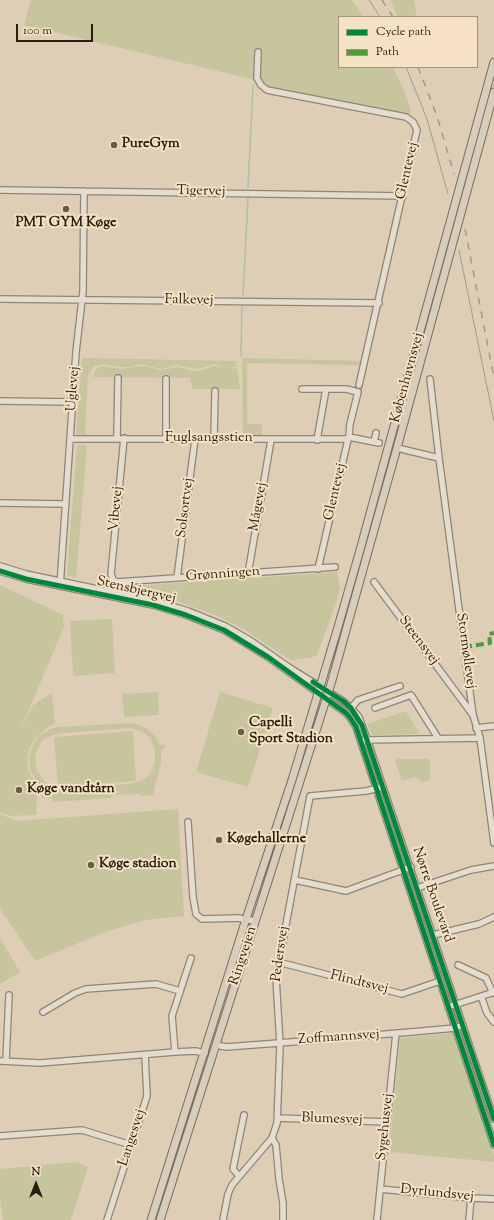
<!DOCTYPE html>
<html>
<head>
<meta charset="utf-8">
<style>
  body { margin:0 }
  #map { position:relative; width:494px; height:1220px; overflow:hidden; background:#deceb5; font-family:"Sorts Mill Goudy",serif }
  canvas { display:block }
  .legend { position:absolute; left:338px; top:16px; width:140px; height:52px; box-sizing:border-box; background:#f5e2c4; border:1px solid #a3947c; margin:0; padding:5px 7px; list-style:none; font-size:12px; color:#291f11 }
  .legend li { display:flex; align-items:center; gap:8px; height:20px }
  .legend b { width:20px; border:1px solid #a3947c }
  .north { position:absolute; left:16px; top:1164px; width:40px; height:40px; -webkit-text-stroke:3px #f5e2c4; paint-order:stroke; rotate:0deg; font-size:11px; font-weight:700; line-height:16px; text-align:center; color:#291f11 }
  .north::after { content:''; display:block; margin:auto; width:14px; height:18px; background:#291f11; clip-path:polygon(50% 0,100% 100%,50% 72%,0 100%) }
  .scale { position:absolute; left:16px; top:24px; width:77px; height:18px; box-sizing:border-box; border:2px solid #291f11; border-top:0; padding-left:5px; font-size:12px; line-height:14px; white-space:nowrap; color:#291f11; -webkit-text-stroke:3px #f5e2c4; paint-order:stroke }
</style>
</head>
<body>
<div id="map">
<canvas width="494" height="1220"></canvas>
<ul class="legend">
<li><b style="height:5px;background:#00873e"></b>Cycle path</li>
<li><b style="height:5px;background:#4f9a3c"></b>Path</li>
</ul>
<div class="north">N</div>
<div class="scale">100 m</div>
</div>
<script>
const context = document.querySelector('canvas').getContext('2d');
context.lineJoin = 'round';
function paint(path, color) { context.fillStyle = color; context.fill(path, 'evenodd'); }
const poly = rows => new Path2D(rows.map(r => 'M' + r).join(''));
function stroke(path, color, width, dash) { context.strokeStyle = color; context.lineWidth = width; context.lineCap = dash ? 'butt' : 'round'; context.setLineDash(dash || []); context.stroke(path); }
function label(font, color, halo, rows, align = 'center') {
  context.font = font + ' "Sorts Mill Goudy",serif'; context.lineWidth = 4; context.setLineDash([]); context.textBaseline = 'middle'; context.strokeStyle = halo; context.fillStyle = color; for (const [text, x, y, turn = 0] of rows) {
    context.save(); context.translate(x, y); context.rotate((+turn || 0) * Math.PI / 180); context.textAlign = isNaN(turn) ? turn : align; if (halo) context.strokeText(text, 0, 0); context.fillText(text, 0, 0); context.restore();
  }
}
paint(poly([
  [31,0,352,0,364,17,339,17,339,67,393,67,405,92,411,112,410,114,406,115,267,87,260,81,24,25],
  [390,0,414,0,417,17,398,17],
  [82,358,237,361,236,367,232,368,237,369,240,389,192,389,190,378,93,377,96,369,103,366,121,369,140,366,148,367,160,370,179,367,188,370,199,371,214,366,224,367,214,364,197,369,176,365,162,369,140,364,128,367,119,367,103,364,94,366,88,377,85,435,76,434],
  [242,358,361,361,359,365,247,363,247,424,262,424,262,436,243,436],
  [77,445,87,445,76,578,67,575],
  [337,572,340,586,337,601,317,655,311,658,298,659,292,661,243,629,222,618,172,599,119,587],
  [0,585,63,615,64,627,19,733,33,705,52,693,55,723,49,726,34,740,29,749,27,761,29,771,33,779,39,787,36,807,37,815,11,816,0,812],
  [112,619,115,673,73,676,70,621],
  [158,692,159,715,124,717,122,694],
  [220,692,273,708,248,787,196,772],
  [406,711,420,734,373,735,371,732,367,724],
  [132,723,145,727,156,737,160,745,165,744,165,748,161,749,161,763,153,795,142,796,141,794,112,795,111,798,53,802,52,798,42,798,41,787,31,773,29,759,33,744,39,736,48,730,58,727],
  [131,728,142,732,148,736,151,740,155,751,155,762,153,769,149,775,141,781,129,784,57,789,46,784,37,771,35,760,36,752,43,740,50,736,63,733],
  [133,731,136,781,58,787,54,737],
  [397,759,428,759,430,762,430,780,422,782,415,777,402,781,395,761],
  [178,809,184,916,146,920,105,932,35,961,0,909,0,814,16,821],
  [0,938,20,972,0,984],
  [453,1033,494,1155,494,1162,389,1152,400,1038],
  [77,1162,88,1167,71,1220,3,1220,0,1198,0,1169]
]), '#c7c59d');
stroke(poly([
  [248,188,253,85],
  [243,295,248,198],
  [241,356,242,305]
]), '#aebeac', 1.5);
const minor = poly([
  [258,52,257,78,261,85,267,90,406,117,413,122,417,130,359,385],
  [0,190,403,196],
  [0,299,379,303],
  [166,379,166,439],
  [430,379,439,458],
  [302,389,346,389,358,392,350,424,349,435,318,569],
  [0,401,73,402],
  [349,437,379,443],
  [117,438,118,378],
  [124,438,111,574,113,580,117,582,335,567],
  [71,439,348,439],
  [214,439,215,391],
  [317,440,326,389],
  [374,442,376,433],
  [397,448,439,458,473,715,480,738,494,843],
  [0,503,66,504],
  [0,566,26,574,154,601,188,611,225,626,251,641,290,668,343,701,351,708,359,717,367,739,494,1119],
  [0,571,26,579,153,605,186,615,224,630,268,657,346,713,351,719,356,727,494,1145],
  [248,574,271,440],
  [177,578,195,439],
  [374,582,473,715],
  [60,586,76,352,83,291,84,191],
  [351,708,358,700,400,686],
  [375,708,411,695,438,738],
  [476,728,494,726],
  [365,740,480,738],
  [188,822,193,897,196,914,202,919,238,918,255,921],
  [295,880,346,891,411,867],
  [417,888,471,870,494,866],
  [433,935,479,924,494,917],
  [278,962,402,994,440,981],
  [458,965,486,978,493,993],
  [481,996,487,1013,494,1022],
  [448,1007,494,992],
  [43,1012,75,993,86,989,156,984,180,991],
  [216,1045,226,1047,279,1043,411,1032,455,1028,463,1025],
  [175,1052,172,1016,191,958],
  [0,1061,40,1063,175,1052,195,1051,205,1053],
  [6,1061,9,995],
  [278,1118,387,1122],
  [0,1136,82,1130,131,1145],
  [272,1138,276,1145,279,1179,283,1203,283,1220],
  [239,1176,233,1169,244,1115],
  [380,1189,471,1198,494,1199],
  [107,1220,147,1096,145,1055],
  [223,1220,228,1194,232,1185,272,1138,277,1123,280,1045,276,978,310,796,366,791,379,788],
  [377,1220,396,1033],
  [469,1220,471,1198]
]);
const major = poly([
  [151,1220,246,919,292,780,338,627,360,550,494,62],
  [160,1220,331,684,397,448,494,92]
]);
stroke(minor, '#8f8576', 8);
stroke(major, '#766d5f', 9);
stroke(minor, '#e4dccf', 5.5);
stroke(major, '#d8ccbb', 7);
stroke(poly([
  [369,0,380,17],
  [406,67,427,119,448,194],
  [459,250,494,421]
]), '#a19a90', 1);
stroke(poly([
  [382,0,393,17],
  [418,67,437,116,454,174],
  [465,229,494,378]
]), '#a19a90', 1.5, [7, 7]);
stroke(poly([
  [464,647,490,643,489,634,494,633]
]), '#4f9a3c', 4, [8, 4]);
stroke(poly([
  [0,571,26,579,153,605,186,615,224,630,268,657,346,713,351,719,356,727,494,1145],
  [313,682,343,701,351,708,362,725,494,1119]
]), '#00873e', 5);
for (const [x, y, r, color] of [
  [114,145,4,"#685c4a"],
  [66,209,4,"#685c4a"],
  [241,732,4,"#685c4a"],
  [19,790,4,"#685c4a"],
  [219,840,4,"#685c4a"],
  [91,865,4,"#685c4a"]
]) { const dot = new Path2D(); dot.arc(x, y, r, 0, 2 * Math.PI); context.fillStyle = color; context.fill(dot); stroke(dot, '#f5e2c4', 1.5); }
label('bold 14px', '#291f11', '#f5e2c4', [
  ["PureGym",122,145],
  ["PMT GYM Køge",66,224,"center"],
  ["Capelli",249,724],
  ["Sport Stadion",249,740],
  ["Køge vandtårn",27,790],
  ["Køgehallerne",227,840],
  ["Køge stadion",99,865]
], 'left');
label('14px', '#291f11', '#f5e2c4', [
  ["Glentevej",408,171,-77],
  ["Tigervej",201,192,1],
  ["Falkevej",189,301,1],
  ["Københavnsvej",408,378,-75],
  ["Uglevej",74,389,-86],
  ["Fuglsangsstien",209,439],
  ["Glentevej",336,492,-77],
  ["Mågevej",259,507,-80],
  ["Solsortvej",186,508,-83],
  ["Vibevej",117,509,-85],
  ["Grønningen",223,575,-4],
  ["Stensbjergvej",136,591,13],
  ["Steensvej",418,641,53],
  ["Stormøllevej",465,651,82],
  ["Nørre Boulevard",432,895,71],
  ["Pedersvej",281,954,-82],
  ["Ringvejen",244,956,-72],
  ["Flindtsvej",359,983,14],
  ["Zoffmannsvej",339,1038,-4],
  ["Blumesvej",332,1120,2],
  ["Sygehusvej",386,1127,-84],
  ["Langesvej",133,1138,-72],
  ["Dyrlundsvej",437,1194,6]
]);
</script>
</body>
</html>
